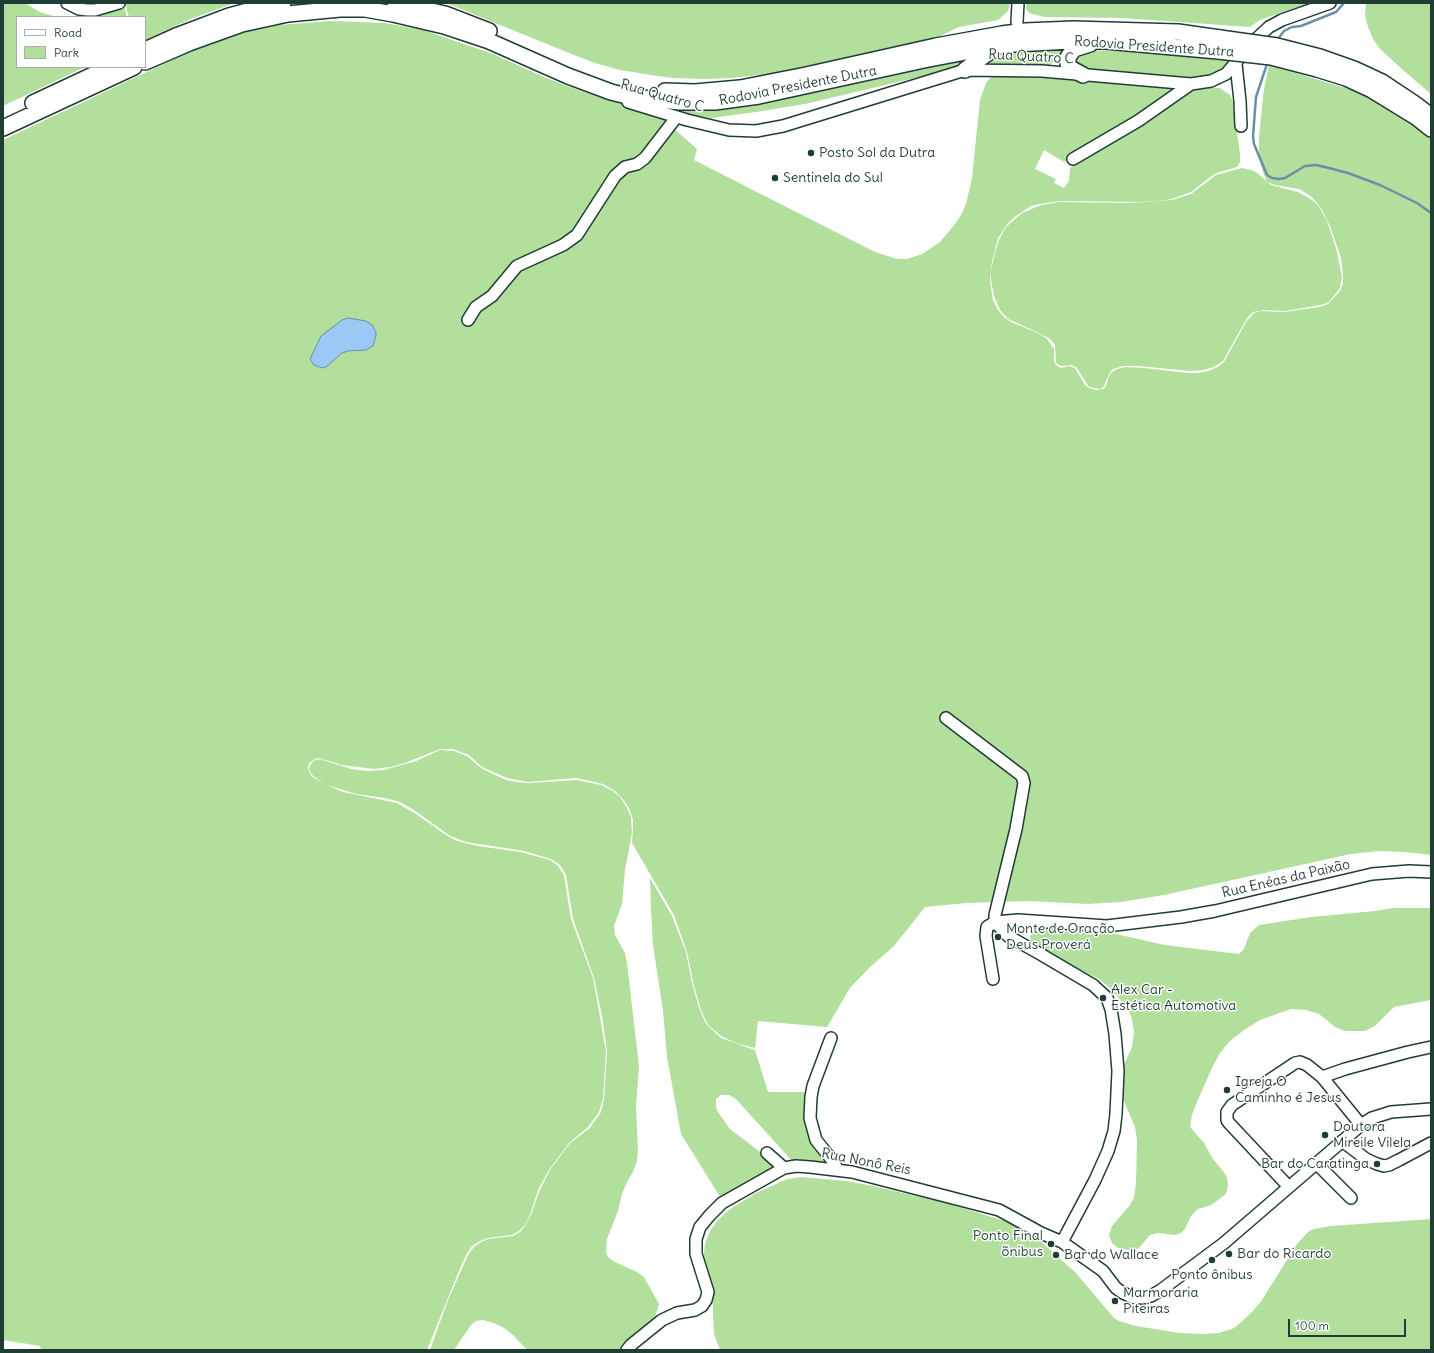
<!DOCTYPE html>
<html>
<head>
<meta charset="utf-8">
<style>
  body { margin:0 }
  #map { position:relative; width:1434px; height:1353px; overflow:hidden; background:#fff; font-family:Delius,sans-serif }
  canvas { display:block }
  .frame { position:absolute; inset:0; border:4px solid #1f3d34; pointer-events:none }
  .legend { position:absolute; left:16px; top:16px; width:130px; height:52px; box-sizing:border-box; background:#fff; border:1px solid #a5b1ae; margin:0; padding:5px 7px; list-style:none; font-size:12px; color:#1f3d34 }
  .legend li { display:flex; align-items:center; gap:8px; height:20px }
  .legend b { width:20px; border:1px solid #a5b1ae }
  .scale { position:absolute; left:1288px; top:1319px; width:118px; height:18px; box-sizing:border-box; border:2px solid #1f3d34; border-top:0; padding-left:5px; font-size:12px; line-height:14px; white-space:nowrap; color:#1f3d34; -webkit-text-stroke:3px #fff; paint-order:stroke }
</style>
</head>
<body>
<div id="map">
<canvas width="1434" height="1353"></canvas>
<div class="frame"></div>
<ul class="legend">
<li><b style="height:5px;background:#fff"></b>Road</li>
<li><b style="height:11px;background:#b3df9d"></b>Park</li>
</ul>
<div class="scale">100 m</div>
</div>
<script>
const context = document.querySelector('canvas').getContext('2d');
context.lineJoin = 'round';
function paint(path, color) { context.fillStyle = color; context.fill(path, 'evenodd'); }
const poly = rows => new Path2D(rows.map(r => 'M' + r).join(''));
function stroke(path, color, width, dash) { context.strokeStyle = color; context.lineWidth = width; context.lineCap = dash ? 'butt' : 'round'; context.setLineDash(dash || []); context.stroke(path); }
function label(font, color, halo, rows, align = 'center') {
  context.font = font + ' Delius,sans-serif'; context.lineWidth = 3; context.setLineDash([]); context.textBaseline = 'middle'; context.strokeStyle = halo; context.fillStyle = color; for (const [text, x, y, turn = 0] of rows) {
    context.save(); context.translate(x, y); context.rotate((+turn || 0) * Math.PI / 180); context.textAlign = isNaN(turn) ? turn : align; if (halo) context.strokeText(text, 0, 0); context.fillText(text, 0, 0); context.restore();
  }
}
paint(poly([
  [3,3,25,3,40,12,57,17,17,17,17,67,85,67,3,106],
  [127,3,235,3,193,18,145,40,145,17,129,17,125,4],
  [446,3,1010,3,1008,11,998,20,959,27,936,38,774,73,733,78,705,79,674,78,657,76,620,70,595,63,574,55],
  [1027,3,1310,3,1260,20,1250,27,1122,18,1044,17,1029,13,1026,9],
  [1366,3,1431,3,1431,94,1403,70,1380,49,1373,39,1368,27,1365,15],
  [124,4,127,17,90,17,96,14],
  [331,21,385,23,423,30,493,54,544,77,567,86,599,97,637,107,662,118,697,149,694,160,875,252,897,259,907,259,922,254,940,242,955,224,961,215,966,204,972,178,980,100,986,83,991,77,994,75,1025,76,1178,88,1139,115,1064,162,1044,150,1035,169,1056,179,1054,183,1064,188,1069,181,1070,168,1191,90,1206,87,1220,88,1230,95,1233,102,1240,154,1240,162,1237,167,1220,172,1213,175,1191,192,1172,199,1158,201,1140,202,1061,201,1039,204,1031,206,1016,216,1008,223,998,238,992,261,990,281,993,300,998,310,1004,317,1011,322,1040,334,1047,339,1054,349,1054,361,1056,365,1061,368,1069,366,1075,368,1085,385,1089,388,1095,390,1104,389,1106,386,1109,376,1112,372,1117,369,1125,367,1145,368,1187,373,1199,373,1208,371,1218,367,1224,362,1246,322,1254,313,1260,311,1284,312,1319,307,1328,304,1340,291,1343,283,1343,275,1341,258,1330,226,1321,208,1312,197,1299,189,1275,185,1267,182,1263,172,1259,157,1259,136,1264,89,1269,65,1352,90,1389,105,1415,124,1431,137,1431,855,1405,852,1380,851,1351,854,1164,895,1121,902,1087,904,1029,901,966,903,925,907,894,946,869,968,850,988,827,1027,758,1021,755,1048,736,1043,721,1036,708,1025,701,1010,694,986,687,952,674,915,632,843,633,827,633,820,629,808,622,798,615,791,603,784,576,778,528,782,507,778,482,767,469,755,453,749,440,749,405,763,391,767,374,769,342,765,319,758,315,759,309,763,308,767,309,771,311,776,324,784,311,774,309,768,313,761,320,759,351,769,367,771,384,770,416,761,440,750,454,751,467,756,481,768,493,774,506,780,517,782,529,783,577,780,601,785,613,791,620,797,626,806,631,817,632,833,625,870,622,904,614,926,615,935,625,953,627,963,639,1066,636,1107,638,1149,637,1161,633,1172,627,1182,622,1194,618,1211,607,1239,606,1252,608,1257,613,1261,637,1272,644,1277,659,1304,655,1318,628,1340,623,1350,527,1350,513,1335,504,1328,494,1323,483,1320,476,1321,471,1325,454,1350,430,1350,448,1300,468,1255,474,1247,481,1242,488,1239,513,1236,520,1232,525,1226,531,1215,539,1192,550,1170,570,1143,590,1128,601,1112,604,1099,607,1052,602,1016,594,978,573,919,566,875,560,865,551,859,524,851,466,842,450,836,414,810,400,802,385,798,356,794,327,785,343,792,397,803,416,814,446,835,457,841,478,846,521,852,550,860,558,866,564,875,571,919,593,978,600,1017,606,1052,603,1098,599,1112,588,1127,569,1143,549,1170,538,1190,530,1215,525,1225,519,1231,512,1235,488,1238,480,1241,472,1246,466,1255,456,1278,427,1350,41,1350,40,1346,3,1340,3,140,195,49,252,30,279,25],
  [1068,49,1047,67,992,65,989,61,998,52],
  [1084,50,1236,55,1224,69,1210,76,1195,79,1083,70,1076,63,1076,59,1077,54],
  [982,52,953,69,805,104,756,112,712,118,695,116,679,110,717,106],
  [1242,168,1251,170,1256,172,1271,185,1298,192,1312,200,1318,205,1327,221,1336,248,1342,277,1340,288,1329,302,1321,305,1291,310,1283,311,1264,310,1253,312,1247,318,1223,361,1214,367,1203,370,1190,371,1138,366,1124,366,1113,369,1109,374,1104,386,1100,389,1089,387,1076,367,1071,365,1061,366,1056,363,1055,345,1050,339,1037,332,1008,319,1000,310,994,296,991,280,991,271,995,252,999,240,1006,227,1022,213,1041,205,1059,202,1131,203,1172,200,1191,194,1216,175],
  [650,878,672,916,686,952,692,983,699,1008,706,1024,721,1038,755,1050,768,1092,809,1092,807,1107,832,1166,793,1162,736,1099,729,1095,721,1095,716,1099,716,1107,718,1112,730,1129,780,1167,722,1200,681,1134,667,1057,663,1011,653,945,651,910],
  [1393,908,1431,908,1431,1000,1394,1007,1375,1026,1365,1031,1345,1031,1335,1027,1319,1014,1306,1010,1291,1009,1260,1020,1244,1030,1229,1042,1220,1053,1212,1068,1197,1102,1192,1115,1190,1127,1204,1143,1213,1159,1223,1171,1227,1177,1228,1185,1227,1191,1225,1195,1211,1205,1198,1209,1191,1216,1185,1229,1181,1233,1175,1235,1158,1233,1150,1235,1138,1249,1130,1250,1118,1248,1112,1243,1109,1235,1112,1226,1130,1205,1134,1197,1136,1184,1137,1140,1135,1127,1121,1094,1122,1069,1132,1047,1134,1032,1132,1019,1127,1007,1110,988,1099,979,1058,959,1032,944,1030,937,1032,932,1037,929,1046,929,1082,933,1116,934,1165,945,1239,954,1244,949,1250,933,1259,925,1311,917,1375,911],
  [801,1177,846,1181,873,1186,946,1203,1008,1222,1039,1240,1075,1272,1114,1318,1119,1321,1136,1326,1180,1333,1203,1334,1218,1333,1232,1329,1238,1325,1252,1312,1262,1300,1297,1244,1309,1231,1314,1229,1331,1226,1431,1219,1431,1350,720,1350,714,1334,712,1292,703,1261,705,1244,710,1231,718,1220,730,1209,758,1192,776,1184,787,1179]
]), '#b3df9d');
const water = poly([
  [348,318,366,321,372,325,376,332,376,336,373,346,366,350,348,351,342,353,326,367,322,368,314,365,310,359,321,336,342,320,348,318]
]);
paint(water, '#9bc8f5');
stroke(water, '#6990a8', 1);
stroke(poly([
  [1277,40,1284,31,1292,27,1301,26,1336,12,1344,3],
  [1268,61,1256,97,1253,136,1254,144,1267,175,1272,178,1279,179,1285,178,1305,166,1316,165,1329,168,1348,173,1380,185,1417,203,1431,213]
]), '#6990a8', 2.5);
const minor = poly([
  [67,3,79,9,87,10,95,10,119,3],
  [1017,22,1018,3],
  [1236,64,1240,101,1241,126],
  [628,102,687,120,729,130,756,131,783,126,965,70,1042,71,1191,84,1211,81,1226,74,1254,41,1269,27,1282,20,1330,3],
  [1073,159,1138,121,1191,84],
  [468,320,476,307,492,296,517,266,563,245,577,235,615,176,625,167,637,164,645,158,675,119],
  [946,718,1022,776,1024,783,1016,829,995,915,995,922,1008,936,1042,955,1093,985,1107,998,1111,1009,1115,1034,1118,1071,1116,1114,1114,1131,1108,1151,1095,1180,1062,1242],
  [993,979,986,936,987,927,995,922,1018,920,1107,926,1181,917,1215,911,1372,874,1409,871,1431,872],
  [831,1038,813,1086,811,1097,810,1118,816,1140,832,1160,838,1170],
  [1322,1077,1345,1069,1408,1052,1431,1047],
  [1342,1141,1366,1159,1377,1164,1384,1166,1389,1165,1399,1160,1431,1143],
  [767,1153,784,1168],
  [1317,1164,1351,1198],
  [1289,1187,1229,1123,1227,1120,1227,1112,1232,1105,1295,1063,1300,1062,1307,1065,1322,1077,1361,1125],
  [627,1350,631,1345,662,1320,677,1313,695,1310,702,1306,706,1300,708,1292,696,1254,696,1239,700,1227,710,1215,722,1203,784,1168,796,1166,810,1167,852,1172,999,1210,1041,1233,1062,1242,1103,1271,1116,1288,1123,1293,1132,1297,1143,1298,1151,1296,1161,1290,1224,1243,1361,1125,1372,1118,1391,1112,1431,1109]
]);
const highway = poly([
  [395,3,445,14,489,31],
  [145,50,176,36,229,16,266,6,283,3],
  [1320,57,1354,69,1382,82,1415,104,1431,116],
  [145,62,189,43,242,24,288,14,340,9,365,9,393,14,444,26,489,41,568,76,611,92,631,97,680,102,715,102,759,96,924,60,997,46,1014,44,1072,41,1105,41,1218,51],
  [1317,69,1346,78,1372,90,1416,117,1431,129],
  [965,70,993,49],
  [1083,75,1070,68,1068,64,1068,57,1074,49,1090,44],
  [665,91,695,92,740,88,806,75,936,46,1002,34,1025,31,1073,29,1178,32,1220,38],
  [33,103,110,67],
  [3,128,134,67]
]);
stroke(minor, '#1f3d34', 14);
stroke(highway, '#1f3d34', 18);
stroke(minor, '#fff', 11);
stroke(highway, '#fff', 15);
const highwayBridge = poly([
  [1220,38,1277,46,1320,57],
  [1218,51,1271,57,1317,69]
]);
stroke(highwayBridge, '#1f3d34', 18, []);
stroke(highwayBridge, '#fff', 15);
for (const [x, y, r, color] of [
  [811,153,4,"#1f3d34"],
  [775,178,4,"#1f3d34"],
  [998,937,4,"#1f3d34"],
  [1103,998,4,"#1f3d34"],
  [1227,1090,4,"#1f3d34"],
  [1325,1135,4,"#1f3d34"],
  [1377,1164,4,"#1f3d34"],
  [1051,1244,4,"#1f3d34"],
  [1229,1254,4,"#1f3d34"],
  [1056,1255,4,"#1f3d34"],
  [1212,1260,4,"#1f3d34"],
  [1115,1301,4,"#1f3d34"]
]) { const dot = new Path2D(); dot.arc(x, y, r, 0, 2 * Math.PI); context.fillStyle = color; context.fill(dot); stroke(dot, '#fff', 1.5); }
label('14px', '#1f3d34', '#fff', [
  ["Rodovia Presidente Dutra",1154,47,4],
  ["Rua Quatro C",1031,57,3],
  ["Rodovia Presidente Dutra",798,86,-11],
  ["Rua Quatro C",662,96,16],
  ["Rua Enéas da Paixão",1286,879,-13],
  ["Rua Nonô Reis",866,1162,11]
]);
label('14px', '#1f3d34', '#fff', [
  ["Posto Sol da Dutra",819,153],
  ["Sentinela do Sul",783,178],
  ["Monte de Oração",1006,929],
  ["Deus Proverá",1006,945],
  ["Alex Car -",1111,990],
  ["Estética Automotiva",1111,1006],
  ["Igreja O",1235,1082],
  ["Caminho é Jesus",1235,1098],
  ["Doutora",1333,1127],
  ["Mireile Vilela",1333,1143],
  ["Bar do Caratinga",1369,1164,"right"],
  ["Ponto Final",1043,1236,"right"],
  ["õnibus",1043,1252,"right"],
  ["Bar do Ricardo",1237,1254],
  ["Bar do Wallace",1064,1255],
  ["Ponto ônibus",1212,1275,"center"],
  ["Marmoraria",1123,1293],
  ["Piteiras",1123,1309]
], 'left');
</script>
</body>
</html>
